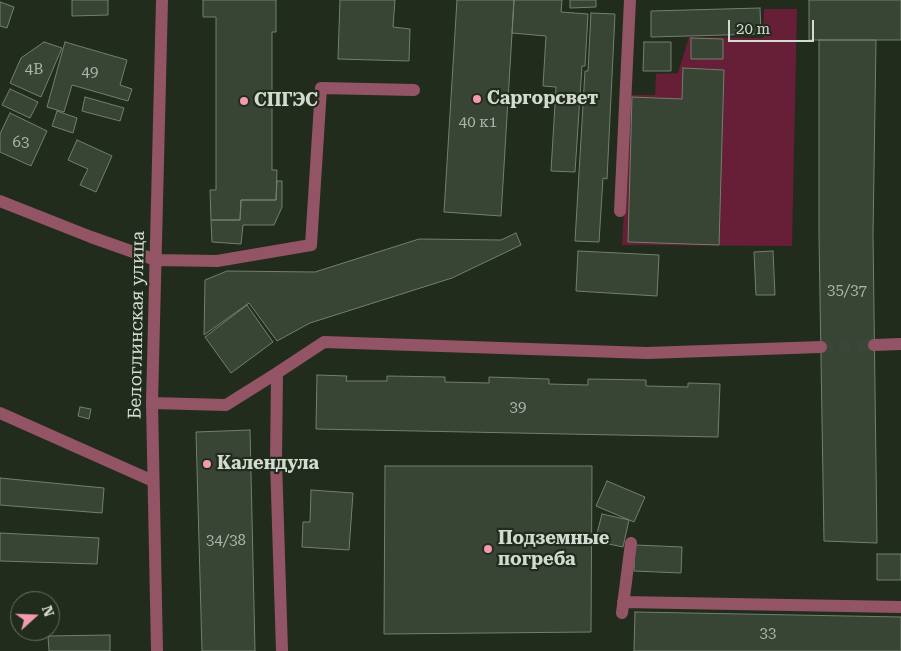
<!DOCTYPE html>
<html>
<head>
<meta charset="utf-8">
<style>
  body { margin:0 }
  #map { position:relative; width:901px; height:651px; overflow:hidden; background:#212c1d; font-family:"Roboto Serif",serif }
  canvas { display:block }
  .north { position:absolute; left:10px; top:591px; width:50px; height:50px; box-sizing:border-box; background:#212c1d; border:1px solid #687265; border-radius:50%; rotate:70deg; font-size:14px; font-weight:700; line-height:20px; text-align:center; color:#d3dbd1 }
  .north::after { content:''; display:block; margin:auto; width:18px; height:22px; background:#f29ab0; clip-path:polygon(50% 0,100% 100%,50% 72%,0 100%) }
  .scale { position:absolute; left:728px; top:20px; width:86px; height:22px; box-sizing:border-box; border:2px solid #d3dbd1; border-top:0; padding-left:6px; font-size:15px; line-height:18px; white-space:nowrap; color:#d3dbd1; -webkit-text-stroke:4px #212c1d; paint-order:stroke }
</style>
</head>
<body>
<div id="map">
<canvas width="901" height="651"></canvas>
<div class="north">N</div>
<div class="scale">20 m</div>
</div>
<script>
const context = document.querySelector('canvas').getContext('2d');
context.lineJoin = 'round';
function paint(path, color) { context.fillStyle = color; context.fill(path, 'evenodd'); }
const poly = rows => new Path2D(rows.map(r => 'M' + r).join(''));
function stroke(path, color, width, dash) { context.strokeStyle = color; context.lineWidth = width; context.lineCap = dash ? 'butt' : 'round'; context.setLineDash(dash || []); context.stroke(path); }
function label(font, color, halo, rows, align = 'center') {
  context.font = font + ' "Roboto Serif",serif'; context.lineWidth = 4.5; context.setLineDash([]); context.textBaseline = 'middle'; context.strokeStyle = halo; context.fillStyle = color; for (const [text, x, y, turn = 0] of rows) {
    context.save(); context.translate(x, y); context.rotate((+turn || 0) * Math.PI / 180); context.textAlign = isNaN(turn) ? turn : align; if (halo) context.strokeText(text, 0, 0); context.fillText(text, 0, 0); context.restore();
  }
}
paint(poly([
  [764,9,797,9,792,246,622,245,630,95,655,95,656,74,678,73,689,37,763,38]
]), '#661f36');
const building = poly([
  [72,0,108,0,108,15,72,16,72,0],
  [203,0,276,0,276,32,272,32,272,170,277,170,276,200,241,200,240,220,211,220,210,190,216,190,216,17,203,17,203,0],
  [340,0,395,0,393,27,410,29,409,61,338,59,340,0],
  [457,0,514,0,501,216,444,212,457,0],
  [514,0,562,0,561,12,588,14,585,66,582,66,575,172,551,171,556,87,543,86,546,36,512,33,514,0],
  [570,0,596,0,596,7,570,8,570,0],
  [809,0,901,0,901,40,809,40,809,0],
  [0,2,14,7,7,28,0,26,0,2],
  [760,8,761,34,651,37,651,11,760,8],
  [591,13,615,14,607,179,603,178,599,242,575,241,585,71,588,71,591,13],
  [691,38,723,39,723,59,691,59,691,38],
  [819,40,876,40,873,235,877,543,824,541,819,236,819,40],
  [44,42,62,48,41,97,10,83,21,58,44,42],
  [65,42,127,60,120,85,132,89,128,101,72,85,64,112,47,107,65,42],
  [644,42,671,42,671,71,643,71,644,42],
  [683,68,724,70,719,245,628,242,632,97,682,99,683,68],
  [10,89,38,102,30,118,2,105,10,89],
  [85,97,124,108,120,121,82,111,85,97],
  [57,111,77,118,73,133,52,126,57,111],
  [10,113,47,131,31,166,0,152,0,134,10,113],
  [77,140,112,156,96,192,80,185,88,169,68,160,77,140],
  [277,181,282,181,282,207,274,225,243,225,241,244,212,242,211,220,240,220,241,200,276,200,277,181],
  [516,233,521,245,452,278,310,323,277,341,249,303,204,335,205,280,227,271,315,272,419,239,501,240,516,233],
  [578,251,659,255,657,296,576,291,578,251],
  [773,251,775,295,756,295,754,252,773,251],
  [247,305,273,342,231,373,205,337,247,305],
  [317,375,347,376,346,381,387,381,387,376,445,377,445,382,489,383,489,377,549,379,549,384,588,385,588,379,646,380,646,386,688,387,688,383,720,384,718,437,316,429,317,375],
  [80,407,91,409,89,419,78,416,80,407],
  [250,430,255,651,202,651,196,432,250,430],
  [385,466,592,466,591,632,384,634,385,466],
  [0,478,104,488,102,513,0,505,0,478],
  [607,481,645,497,634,522,596,506,607,481],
  [311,490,353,493,349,550,302,547,303,522,310,522,311,490],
  [602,514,629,520,623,547,595,541,602,514],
  [0,533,99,538,97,564,0,561,0,533],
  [635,545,682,547,681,573,634,571,635,545],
  [877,554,901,554,901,580,877,580,877,554],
  [635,612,901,617,901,651,634,651,635,612],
  [110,635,110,651,49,651,48,636,110,635]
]);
paint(building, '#384434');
stroke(building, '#73806e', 1);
stroke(poly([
  [821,347,874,345]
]), '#3c4638', 12, [12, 6]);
stroke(poly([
  [0,201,91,237,156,260,217,261,311,245,321,88,414,90],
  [620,211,630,0],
  [874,345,901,344],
  [152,403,226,405,277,373],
  [0,413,153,481],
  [623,602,901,607],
  [622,613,631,543],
  [157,651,152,403,162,0],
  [282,651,276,461,277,373,324,342,647,353,821,347]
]), '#935465', 12);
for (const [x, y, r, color] of [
  [477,99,5,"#f29ab0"],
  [244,101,5,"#f29ab0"],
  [207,464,5,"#f29ab0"],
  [488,549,5,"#f29ab0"]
]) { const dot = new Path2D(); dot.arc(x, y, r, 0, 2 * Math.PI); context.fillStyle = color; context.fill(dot); stroke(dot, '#212c1d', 2); }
label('15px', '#acb5aa', null, [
  ["4В",34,70],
  ["49",90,73],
  ["40 к1",478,123],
  ["63",21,143],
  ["35/37",847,291],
  ["39",518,408],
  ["34/38",226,541],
  ["33",768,634]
]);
label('bold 18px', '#d3dbd1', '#212c1d', [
  ["Саргорсвет",487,99],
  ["СПГЭС",254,101],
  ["Календула",217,464],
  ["Подземные",498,539],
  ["погреба",498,560]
], 'left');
label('18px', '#d3dbd1', '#212c1d', [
  ["Белоглинская улица",137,325,-89]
]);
</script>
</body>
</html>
